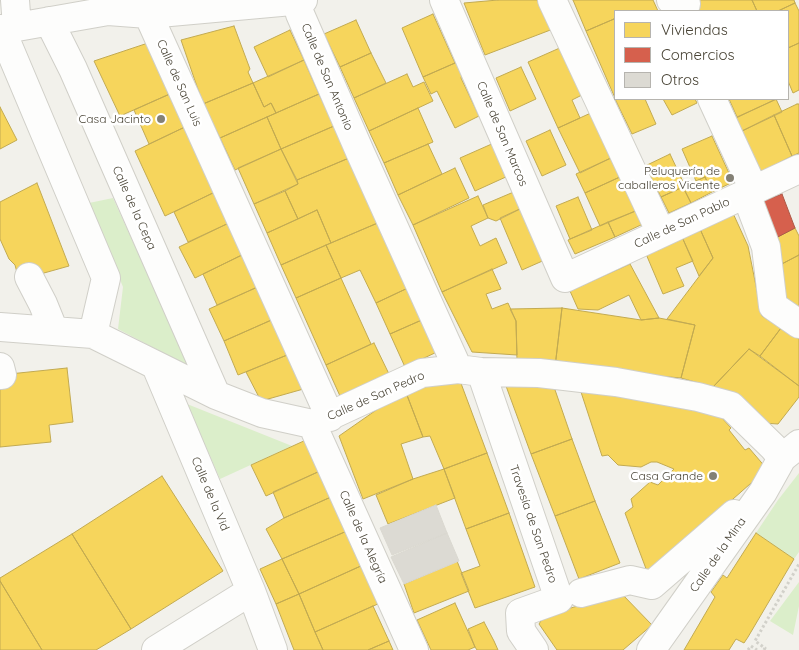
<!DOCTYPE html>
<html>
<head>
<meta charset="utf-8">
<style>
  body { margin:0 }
  #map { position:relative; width:799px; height:650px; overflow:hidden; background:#f2f1eb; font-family:Quicksand,sans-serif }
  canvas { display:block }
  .legend { position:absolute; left:614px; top:10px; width:175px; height:90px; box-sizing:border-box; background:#fff; border:1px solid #b6b4af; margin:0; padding:6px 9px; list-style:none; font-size:15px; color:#494436 }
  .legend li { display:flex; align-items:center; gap:10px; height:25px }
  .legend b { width:25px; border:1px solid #b6b4af }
</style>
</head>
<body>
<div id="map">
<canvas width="799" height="650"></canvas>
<ul class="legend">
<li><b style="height:14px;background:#f6d55c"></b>Viviendas</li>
<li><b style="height:14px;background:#d6604d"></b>Comercios</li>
<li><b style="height:14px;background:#dcdad3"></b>Otros</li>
</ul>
</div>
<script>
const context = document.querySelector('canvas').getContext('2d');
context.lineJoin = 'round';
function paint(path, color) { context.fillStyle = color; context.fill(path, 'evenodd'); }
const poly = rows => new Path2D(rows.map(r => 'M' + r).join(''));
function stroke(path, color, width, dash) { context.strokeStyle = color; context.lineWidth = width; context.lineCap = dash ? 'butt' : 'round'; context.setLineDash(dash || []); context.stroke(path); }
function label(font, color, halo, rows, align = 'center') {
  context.font = font + ' Quicksand,sans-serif'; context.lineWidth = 5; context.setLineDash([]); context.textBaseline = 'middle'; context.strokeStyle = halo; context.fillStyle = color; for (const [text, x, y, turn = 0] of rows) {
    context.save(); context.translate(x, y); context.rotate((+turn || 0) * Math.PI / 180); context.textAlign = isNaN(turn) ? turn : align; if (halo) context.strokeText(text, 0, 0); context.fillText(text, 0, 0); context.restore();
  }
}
paint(poly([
  [113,198,190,367,118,329,123,287,89,203],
  [187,404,292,446,220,479],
  [799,473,799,552,794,559,756,533,778,500],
  [799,582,799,606,793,635,770,621]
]), '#dbeeca');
const homes = poly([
  [498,0,539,0,553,29,485,55,464,3,498,0],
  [573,0,653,0,658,11,615,11,615,22,614,19,586,31,573,0],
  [684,0,752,0,757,11,689,11,684,0],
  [752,0,794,0,795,3,778,11,757,11,752,0],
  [795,3,799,11,799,43,788,48,788,11,778,11,795,3],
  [433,14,455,63,423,77,402,28,433,14],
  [614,19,615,22,615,98,586,31,614,19],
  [356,20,371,53,340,67,324,34,356,20],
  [234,26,250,69,248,72,253,83,203,104,181,40,234,26],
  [290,30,304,60,268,77,254,47,290,30],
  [148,43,172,93,120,116,94,61,148,43],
  [799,43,799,90,793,93,788,81,788,48,799,43],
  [562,47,584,94,572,100,580,118,558,128,528,62,562,47],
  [371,53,386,83,354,98,340,67,371,53],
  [304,60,319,94,276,113,271,103,264,107,253,83,304,60],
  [455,63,460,65,463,72,461,78,479,116,455,128,437,91,431,94,423,77,455,63],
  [521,67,536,99,510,111,496,78,521,67],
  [407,74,413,87,424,82,433,101,369,131,354,98,407,74],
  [253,83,264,107,271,103,276,113,220,138,203,104,253,83],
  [172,93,187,126,149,144,134,110,172,93],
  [319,94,334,126,281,149,267,117,319,94],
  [615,99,645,99,656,124,632,134,615,99],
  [663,99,695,99,697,103,672,115,663,99],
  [729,99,777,99,737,117,729,99],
  [776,99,782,112,742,131,736,118,776,99],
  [797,104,799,104,799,153,792,156,774,115,797,104],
  [0,107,17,140,0,149,0,107],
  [418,108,433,142,384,163,369,131,418,108],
  [593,112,613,157,580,173,558,128,593,112],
  [774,115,792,156,761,172,742,131,774,115],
  [267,117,281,149,235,170,220,138,267,117],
  [187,126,217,191,165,216,135,151,187,126],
  [334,126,349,158,297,180,281,149,334,126],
  [550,130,566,165,542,176,526,141,550,130],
  [712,136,733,182,712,192,705,177,696,181,682,149,712,136],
  [494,143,508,176,475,191,460,158,494,143],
  [428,144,442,174,398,195,384,163,428,144],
  [281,149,298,184,254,204,238,168,281,149],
  [670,154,685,186,661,197,645,166,670,154],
  [613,157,622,176,585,193,576,174,613,157],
  [349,158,380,222,331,243,317,210,298,219,285,191,298,184,297,180,349,158],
  [455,168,469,198,413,225,398,195,455,168],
  [622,176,638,210,600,226,585,193,622,176],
  [705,177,712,192,691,203,683,187,705,177],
  [37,183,69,266,19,280,15,265,9,259,0,239,0,202,37,183],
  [683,187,691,203,669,213,661,197,683,187],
  [217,191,231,222,188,242,174,212,217,191],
  [285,191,298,219,267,233,254,204,285,191],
  [516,191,524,207,496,221,488,218,483,205,516,191],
  [478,196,488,218,471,226,480,246,496,238,507,263,442,292,413,225,478,196],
  [578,197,592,230,570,239,556,206,578,197],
  [524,207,547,259,522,270,500,218,524,207],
  [317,210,331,243,281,265,267,233,317,210],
  [638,210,643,224,615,237,608,222,638,210],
  [732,211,748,246,762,316,781,328,760,356,749,349,713,387,681,378,695,325,667,319,713,258,700,229,732,211],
  [231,222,246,253,195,278,179,247,231,222],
  [380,222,410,287,376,303,360,270,341,278,326,245,380,222],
  [608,222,615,237,575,254,568,240,608,222],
  [795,228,799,236,799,255,776,267,772,240,795,228],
  [700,229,713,258,699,276,682,237,700,229],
  [682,237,693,261,676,268,684,286,663,294,646,254,682,237],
  [326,245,341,278,296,298,281,265,326,245],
  [246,253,262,285,217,305,203,274,246,253],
  [799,255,799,308,786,303,776,267,799,255],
  [630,264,659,318,641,320,629,295,598,310,578,309,570,291,630,264],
  [492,269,501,289,486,294,492,309,508,303,516,321,517,355,472,352,442,292,492,269],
  [341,278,371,344,326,365,296,298,341,278],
  [262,285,276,318,224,341,209,309,262,285],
  [410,287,424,319,390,334,376,303,410,287],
  [562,308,641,320,659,318,695,325,681,378,555,367,562,308],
  [562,308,555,367,517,361,516,321,510,309,562,308],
  [276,318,292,353,238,375,224,341,276,318],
  [424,319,439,351,405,367,390,334,424,319],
  [781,328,799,336,799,386,760,356,781,328],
  [374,343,389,374,340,396,326,365,374,343],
  [749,349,799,386,799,397,778,424,763,423,713,387,749,349],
  [292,353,307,388,261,401,246,372,292,353],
  [67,368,73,422,49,425,51,442,0,447,0,375,67,368],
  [459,378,487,453,444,469,430,436,423,437,405,390,459,378],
  [528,378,553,384,572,439,531,454,506,386,528,378],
  [580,389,663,400,722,418,731,428,729,430,745,450,749,448,767,469,648,574,625,513,633,507,631,499,650,482,658,485,674,469,657,462,651,462,641,467,618,465,608,455,602,456,580,389],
  [405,390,423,437,401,444,413,479,363,499,339,436,405,390],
  [572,439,595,501,555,516,531,454,572,439],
  [306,440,320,471,266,496,251,465,306,440],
  [487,453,509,513,466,529,444,469,487,453],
  [444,469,455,498,388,524,376,495,413,479,444,469],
  [320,471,331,497,284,518,273,492,320,471],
  [162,476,223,571,131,629,72,534,162,476],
  [331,497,347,531,282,559,266,529,284,518,331,497],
  [595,501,620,563,579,579,555,516,595,501],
  [509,513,535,587,475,608,461,573,480,566,466,529,509,513],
  [347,531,363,565,299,594,282,559,347,531],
  [756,533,794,559,748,637,744,643,736,639,729,650,684,650,715,597,711,592,723,575,727,578,756,533],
  [72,534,131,629,96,650,42,650,0,581,0,578,72,534],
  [282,559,299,594,276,604,260,569,282,559],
  [457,561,469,591,414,613,404,584,457,561],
  [363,565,380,603,315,632,299,594,363,565],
  [0,581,42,650,0,650,0,581],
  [621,593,652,625,623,650,557,650,539,624,544,616,621,593],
  [299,594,315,632,323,650,294,650,276,604,299,594],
  [455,603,475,647,468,650,431,650,417,620,455,603],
  [373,606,389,641,368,650,323,650,315,632,373,606],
  [484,622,494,641,498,650,477,650,475,647,468,629,484,622],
  [389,641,393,650,368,650,389,641]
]);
paint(homes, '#f6d55c');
stroke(homes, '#c2aa51', 1);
const shops = poly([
  [782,194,795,228,772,240,761,202,782,194]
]);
paint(shops, '#d6604d');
stroke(shops, '#ac5846', 1);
const building = poly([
  [436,505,447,533,392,555,380,528,436,505],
  [447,533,459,561,404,584,391,557,447,533]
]);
paint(building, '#dcdad3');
stroke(building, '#dad8d0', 1);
const minor = poly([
  [15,0,17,27],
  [296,0,300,14,360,152,458,369],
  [444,0,565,278,799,169],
  [552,0,661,233],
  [671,0,677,5,686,4],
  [148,14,330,417],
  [49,21,73,69,216,395],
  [1,29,106,278,93,334],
  [0,30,108,11,148,14,303,0],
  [712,99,754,190],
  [746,194,766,247,773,306,799,324],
  [29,277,43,304,54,331],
  [0,327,93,334,216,395,262,413,312,424,422,373,458,369,481,372,539,373,616,382,698,397,731,406,773,447,782,458],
  [156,366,251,591,273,650],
  [0,367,2,375],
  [481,372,559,599,520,613,521,631,534,650],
  [312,424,414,650],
  [581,593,630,580,652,585,734,514],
  [156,650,251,591],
  [651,650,763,492,782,458,799,444]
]);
stroke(minor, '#d0cfc8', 30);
stroke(poly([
  [748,650,751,646,757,650],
  [764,650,765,648,755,641,799,564]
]), '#d2d1ca', 3, [2.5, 2.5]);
stroke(minor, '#fdfdfc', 28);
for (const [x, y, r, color] of [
  [161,119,5,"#848175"],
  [730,178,5,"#848175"],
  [713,476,5,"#848175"]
]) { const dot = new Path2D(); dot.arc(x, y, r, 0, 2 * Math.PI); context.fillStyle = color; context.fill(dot); stroke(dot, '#fff', 2); }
label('12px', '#494436', '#fff', [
  ["Calle de San Antonio",327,77,67],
  ["Calle de San Luis",179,83,66],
  ["Calle de San Marcos",502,134,67],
  ["Calle de la Cepa",134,208,66],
  ["Calle de San Pablo",682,223,-25],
  ["Calle de San Pedro",376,396,-24],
  ["Calle de la Vid",210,494,67],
  ["Travesía de San Pedro",533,524,71],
  ["Calle de la Alegría",363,537,66],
  ["Calle de la Mina",718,555,-55]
]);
label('12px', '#494436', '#fff', [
  ["Casa Jacinto",151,119],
  ["Peluquería de",720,171],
  ["caballeros Vicente",720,185],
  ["Casa Grande",703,476]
], 'right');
</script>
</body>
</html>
